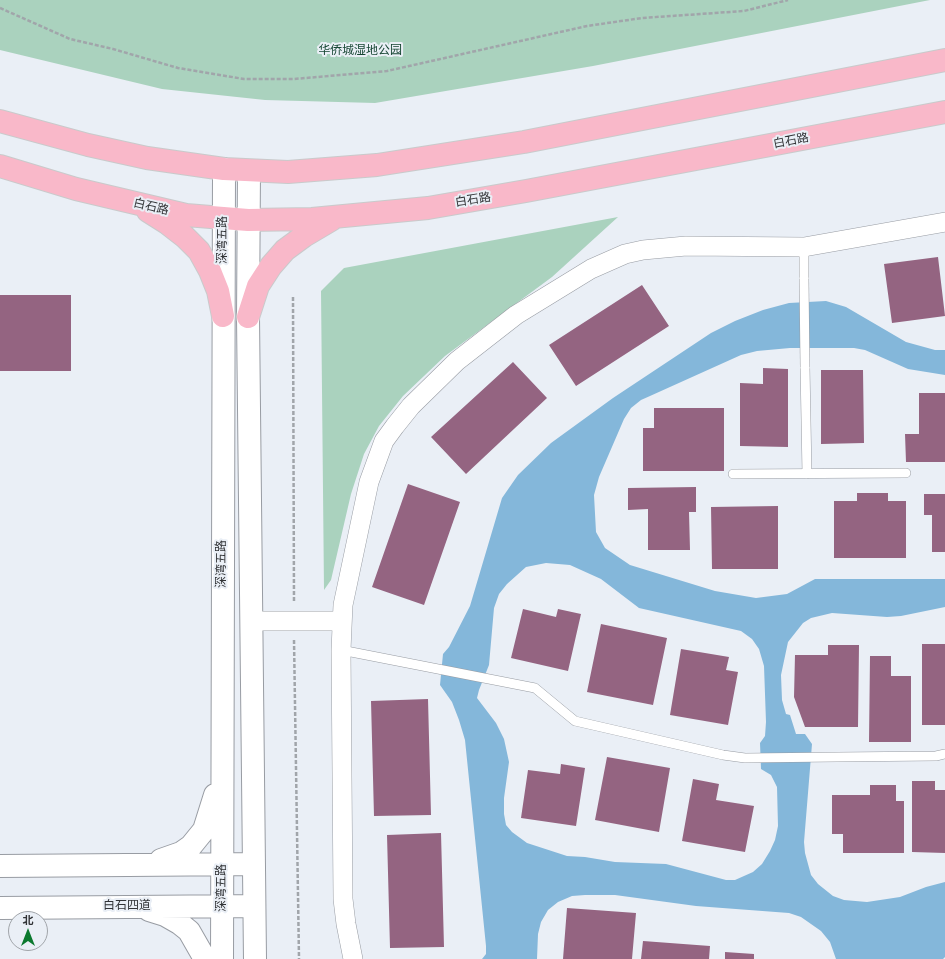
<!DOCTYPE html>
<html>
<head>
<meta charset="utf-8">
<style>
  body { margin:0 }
  #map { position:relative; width:945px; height:959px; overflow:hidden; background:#eaeff6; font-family:"PT Sans","Noto Sans SC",sans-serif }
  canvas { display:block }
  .north { position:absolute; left:8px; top:911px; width:40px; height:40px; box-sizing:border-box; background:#eaeff6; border:1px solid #a0a4a9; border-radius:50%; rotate:0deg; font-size:11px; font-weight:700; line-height:16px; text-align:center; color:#313336 }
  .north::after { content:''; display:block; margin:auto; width:14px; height:18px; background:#0b792e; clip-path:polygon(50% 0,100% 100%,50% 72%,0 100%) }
</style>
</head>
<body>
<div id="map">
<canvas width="945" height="959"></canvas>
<div class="north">北</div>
</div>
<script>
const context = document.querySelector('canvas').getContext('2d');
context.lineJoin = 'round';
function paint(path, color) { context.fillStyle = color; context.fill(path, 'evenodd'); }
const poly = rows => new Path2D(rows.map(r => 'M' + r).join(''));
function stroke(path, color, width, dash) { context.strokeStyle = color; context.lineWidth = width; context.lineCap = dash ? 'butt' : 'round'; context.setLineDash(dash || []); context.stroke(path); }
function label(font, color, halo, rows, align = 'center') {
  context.font = font + ' "PT Sans","Noto Sans SC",sans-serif'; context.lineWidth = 4; context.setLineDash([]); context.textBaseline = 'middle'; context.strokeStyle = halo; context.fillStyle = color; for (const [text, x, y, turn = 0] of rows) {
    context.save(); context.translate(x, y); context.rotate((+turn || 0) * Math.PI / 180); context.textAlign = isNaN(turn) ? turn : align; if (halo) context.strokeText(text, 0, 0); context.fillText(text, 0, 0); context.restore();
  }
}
paint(poly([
  [0,0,930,0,593,66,375,103,265,100,162,89,0,50],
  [618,217,552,277,445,356,403,396,379,426,364,454,351,494,331,580,324,590,321,291,344,268]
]), '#aad2be');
paint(poly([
  [826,301,846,307,906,342,935,350,945,350,945,375,908,369,865,350,854,348,790,348,757,351,741,355,650,396,641,400,631,408,624,419,599,477,594,495,596,532,605,548,630,565,715,591,756,598,787,594,815,579,945,579,945,607,901,616,887,617,832,613,811,618,803,623,788,642,781,675,782,700,786,714,790,715,796,734,805,734,812,744,804,842,805,853,811,875,818,884,833,896,844,900,867,902,900,897,926,887,945,882,945,957,943,959,836,959,830,942,821,931,801,917,789,913,696,906,615,895,585,895,572,896,558,902,548,910,541,922,538,934,537,959,482,959,486,954,486,946,465,740,459,720,452,702,440,685,443,654,449,647,470,606,502,498,518,475,551,443,613,398,711,333,735,321,763,310,789,303],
  [546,563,570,565,601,579,639,608,741,631,752,639,759,649,764,666,766,722,765,736,760,743,761,769,771,775,777,787,778,826,775,840,770,851,762,864,753,872,735,880,726,880,666,864,615,862,585,857,567,856,527,843,512,832,506,825,504,814,504,798,509,762,504,739,496,723,477,698,479,690,489,665,494,608,499,594,507,584,526,567]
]), '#84b7da');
paint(poly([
  [938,257,945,316,892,323,884,264],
  [642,285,669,326,576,386,549,345],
  [0,295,71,295,71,371,0,371],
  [513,362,547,398,466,474,431,437],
  [763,368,788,369,788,447,740,446,740,383,763,384],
  [821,370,863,370,864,443,821,444],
  [919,393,945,393,945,462,906,462,905,434,919,434],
  [654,408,724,408,724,471,643,471,643,428,654,428],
  [408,484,460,502,424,605,372,587],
  [696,487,696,512,689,512,690,550,648,550,648,509,628,510,628,488],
  [857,493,888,493,888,501,906,501,906,558,834,558,834,501,857,501],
  [924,494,945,494,945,552,932,552,932,515,924,515],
  [778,506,778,569,712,569,711,507],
  [523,609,556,617,558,609,581,614,568,671,511,658],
  [601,624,667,638,653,705,587,692],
  [922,644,945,644,945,725,922,725],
  [828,645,859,645,858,727,805,727,794,697,795,655,828,655],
  [681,649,729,657,726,670,738,672,728,725,670,715],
  [870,656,891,656,891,676,911,676,911,742,869,742],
  [428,699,431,815,374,816,371,701],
  [607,757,670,768,659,832,595,820],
  [561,764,585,768,576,826,521,818,528,770,560,774],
  [693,779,719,784,716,800,754,806,745,852,682,841],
  [912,781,935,781,935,790,945,790,945,853,912,852],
  [870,785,896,785,896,801,904,801,904,853,843,853,843,834,832,834,832,795,870,795],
  [441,833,444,947,390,948,387,835],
  [567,908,636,913,632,959,563,959],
  [643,941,710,946,709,959,641,959],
  [725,952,754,954,754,959,725,959]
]), '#946481');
const service = poly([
  [804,247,804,279],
  [805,367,807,474],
  [733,474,906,473],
  [341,650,535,688,575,721,723,755,745,758,837,757,936,756,945,754]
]);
const minor = poly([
  [251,621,342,621],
  [353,959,346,924,343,899,341,650,343,605,369,482,384,441,395,426,411,406,457,361,516,315,591,269,625,254,643,250,686,246,804,247,945,222]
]);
const tertiary = poly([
  [249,171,248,317,255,959],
  [161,860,181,853,191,846,204,830,215,795],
  [0,866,254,864],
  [0,908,254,906],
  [149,910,165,915,179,923,189,931,205,959],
  [222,959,224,169]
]);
const primary = poly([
  [0,121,88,145,147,158,224,169,288,172,377,165,524,142,945,60],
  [0,166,76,189,186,215,248,220,312,219,428,208,526,191,945,112],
  [148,211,167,223,185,237,199,251,210,271,218,291,223,316],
  [248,317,258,286,271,266,285,250,304,236,331,220]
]);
stroke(service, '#989ca3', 10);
stroke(minor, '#989ca3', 20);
stroke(tertiary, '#989ca3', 24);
stroke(primary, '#c9cacb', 24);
stroke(poly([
  [0,8,70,39,113,49,178,68,244,79,294,79,387,71,587,26,642,18,744,11,788,0],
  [293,297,294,603],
  [294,640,299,959]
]), '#a1a5aa', 2.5, [4, 2]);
stroke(service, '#fff', 9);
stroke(minor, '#fff', 19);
stroke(tertiary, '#fff', 22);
stroke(primary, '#f9b8c9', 22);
const serviceBridge = poly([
  [804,279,805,367]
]);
stroke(serviceBridge, '#989ca3', 10, []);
stroke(serviceBridge, '#fff', 9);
label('12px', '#164633', '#eaeff6', [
  ["华侨城湿地公园",360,51]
]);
label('12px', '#313336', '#eaeff6', [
  ["白石路",791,141,-11],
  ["白石路",473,200,-9],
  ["白石路",151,207,13],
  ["深湾五路",223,240,-90],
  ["深湾五路",222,564,-90],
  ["深湾五路",222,888,-90],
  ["白石四道",127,906]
]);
</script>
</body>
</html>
